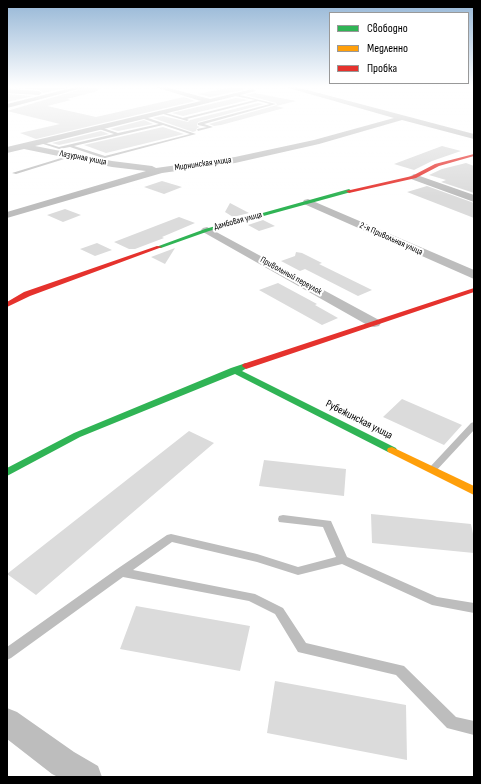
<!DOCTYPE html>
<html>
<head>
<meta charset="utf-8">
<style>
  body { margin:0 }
  #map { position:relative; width:481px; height:784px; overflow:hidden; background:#fff; font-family:"Sofia Sans Condensed",sans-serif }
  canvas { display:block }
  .frame { position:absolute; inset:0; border:8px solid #000; pointer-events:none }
  .legend { position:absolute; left:329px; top:12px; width:140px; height:72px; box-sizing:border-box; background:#fff; border:1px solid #999; margin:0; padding:5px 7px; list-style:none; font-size:12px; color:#000 }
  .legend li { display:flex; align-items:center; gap:8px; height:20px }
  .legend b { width:20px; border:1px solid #999 }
</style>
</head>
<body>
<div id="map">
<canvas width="481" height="784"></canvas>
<div class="frame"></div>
<ul class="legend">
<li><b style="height:5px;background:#30b455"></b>Свободно</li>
<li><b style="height:5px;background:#ff9f0a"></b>Медленно</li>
<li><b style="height:5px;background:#e5322d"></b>Пробка</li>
</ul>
</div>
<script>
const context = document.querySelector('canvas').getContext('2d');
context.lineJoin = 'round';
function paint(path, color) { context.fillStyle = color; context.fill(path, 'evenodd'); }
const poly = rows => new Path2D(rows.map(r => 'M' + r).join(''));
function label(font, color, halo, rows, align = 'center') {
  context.font = font + ' "Sofia Sans Condensed",sans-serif'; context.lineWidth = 4; context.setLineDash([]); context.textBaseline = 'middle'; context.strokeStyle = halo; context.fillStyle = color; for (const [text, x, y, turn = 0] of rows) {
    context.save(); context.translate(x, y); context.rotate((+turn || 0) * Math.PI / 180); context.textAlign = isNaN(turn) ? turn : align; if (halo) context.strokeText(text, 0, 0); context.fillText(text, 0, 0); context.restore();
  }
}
paint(poly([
  [7,87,70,87,43,93,39,90],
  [88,87,97,87,98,91,67,99,71,100,47,106,96,117,184,97,195,101,36,139,20,133,60,124,7,111],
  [232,87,243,87,243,90,210,97,198,94],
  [255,93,296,101,276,106,284,108,221,125,214,126,209,124,277,105,276,103,246,95],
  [7,94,33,96,7,102],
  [236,98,248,100,183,116,172,113],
  [258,103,264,104,198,122,197,126,200,127,197,128,196,131,193,132,153,118,163,116,188,122,190,120],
  [144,120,153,124,118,131,110,129],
  [163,127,184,134,106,153,84,145],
  [101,131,109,134,59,145,52,143],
  [442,146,461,151,432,161,414,170,394,164],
  [466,163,474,166,474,193,441,182,446,180,429,175,442,169],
  [162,181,182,187,164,194,144,187],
  [427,186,474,203,474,218,407,192],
  [230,203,249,213,233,217,225,212],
  [65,209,81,215,63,222,47,215],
  [179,217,195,223,162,237,164,238,135,249,129,249,114,242],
  [263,220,275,226,259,231,248,225],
  [97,243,112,250,95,256,80,249],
  [175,248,165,264,151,257],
  [296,252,302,253,322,263,319,264,372,290,358,296,305,269,300,271,281,261,295,256],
  [278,283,317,304,315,305,338,318,322,325,259,290],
  [402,399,462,425,444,445,383,417],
  [189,431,214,443,36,595,7,574],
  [264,460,346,469,344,496,259,486],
  [371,514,471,524,474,539,474,553,372,543],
  [136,606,250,626,240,671,120,649],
  [275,681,406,705,407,760,267,733]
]), '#dbdbdb');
paint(poly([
  [236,94,276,104,204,124,213,127,198,131,197,129,207,127,198,125,198,123,270,104,258,101,187,119,189,120,187,121,160,113,162,112,183,118,255,100,235,96,236,94],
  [145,117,196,134,94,161,92,160,93,159,100,157,70,147,59,149,37,142,39,141,59,147,114,134,99,129,100,127,118,133,159,124,144,119,145,117],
  [163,125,190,134,105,156,74,146,163,125],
  [71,155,74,156,16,174,12,173,71,155],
  [474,422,474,430,435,472,429,472,427,470,429,468,471,423,474,422],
  [283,515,331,521,347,557,437,597,474,603,474,613,432,605,342,564,298,575,257,562,172,542,133,570,255,594,283,608,306,643,404,666,456,717,474,721,474,735,447,728,396,675,298,652,275,614,249,601,123,577,11,658,7,660,7,647,117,569,167,535,171,534,257,554,298,567,336,557,323,527,279,522,278,519,279,516,283,515]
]), '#bdbdbd');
paint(poly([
  [76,87,87,87,7,108,7,104,76,87],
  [155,87,165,87,210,99,253,89,256,91,35,146,112,161,152,166,156,168,235,157,314,140,394,118,285,87,296,87,474,134,474,139,402,120,319,144,235,163,162,173,7,218,7,212,146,171,112,167,24,149,7,153,7,147,201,101,155,87],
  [7,89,39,91,42,93,39,95,7,93,7,89],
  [414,174,474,195,474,202,411,179,409,177,414,174],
  [308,199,474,270,474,279,304,204,303,202,304,200,308,199],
  [207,227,379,320,381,323,379,326,374,327,369,326,203,232,201,230,203,228,207,227],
  [7,708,17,712,74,752,98,766,102,777,58,777,52,774,7,739,7,708]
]), '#bdbdbd');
paint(poly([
  [349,189,352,191,351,192,209,231,161,248,156,247,205,229,349,189],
  [246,363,250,366,242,371,396,448,397,450,396,452,392,453,388,452,235,374,80,437,7,476,7,468,74,433,231,368,246,363]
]), '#30b455');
paint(poly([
  [392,447,474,486,474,495,388,452,387,450,388,448,392,447]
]), '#ff9f0a');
paint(poly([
  [474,154,474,156,439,166,416,178,349,193,346,191,412,176,435,164,474,154],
  [157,246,162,247,30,296,7,307,7,302,24,292,157,246],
  [474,288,474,292,249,368,246,369,242,366,243,364,474,288]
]), '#e5322d');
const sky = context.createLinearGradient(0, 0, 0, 197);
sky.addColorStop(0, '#95b6d6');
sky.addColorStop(0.44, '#fff');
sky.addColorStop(1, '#ffffff00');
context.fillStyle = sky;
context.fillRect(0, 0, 481, 197);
label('9px', '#000', '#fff', [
  ["Лазурная улица",83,158,11],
  ["Мирнинская улица",203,164,-8],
  ["Дамбовая улица",238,221,-15],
  ["2-я Привольная улица",391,239,24],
  ["Привольный переулок",291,276,29]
]);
label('11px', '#000', '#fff', [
  ["Рубежинская улица",359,420,27]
]);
</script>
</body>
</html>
